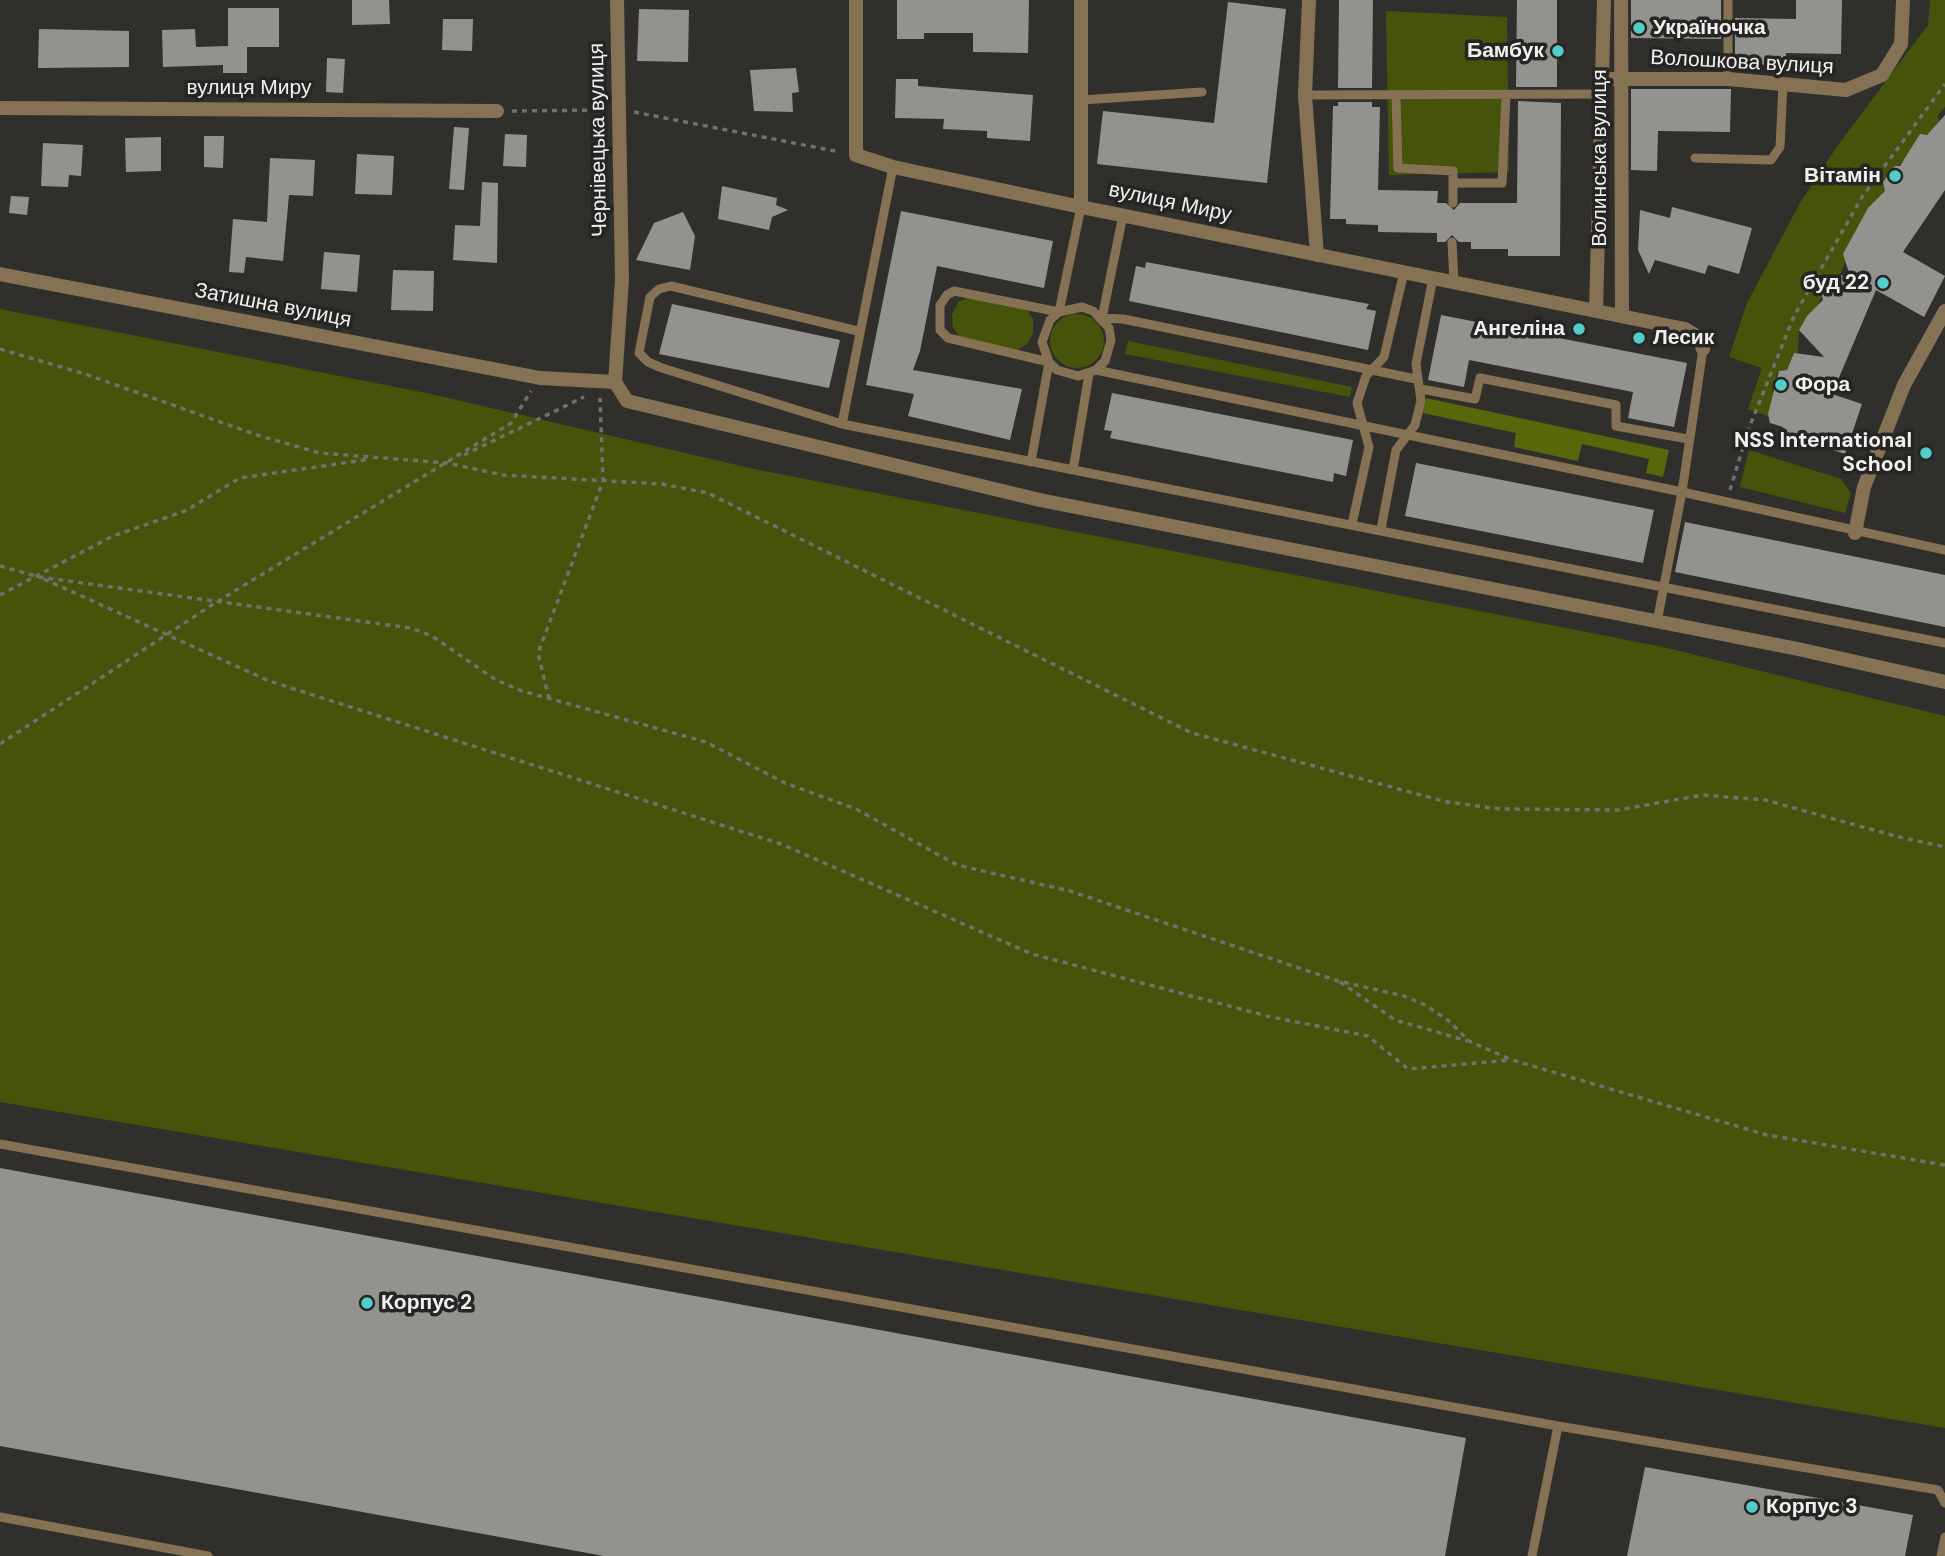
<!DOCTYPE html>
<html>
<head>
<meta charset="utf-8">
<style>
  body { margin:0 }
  canvas { display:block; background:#302f2c }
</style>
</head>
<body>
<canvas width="1945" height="1556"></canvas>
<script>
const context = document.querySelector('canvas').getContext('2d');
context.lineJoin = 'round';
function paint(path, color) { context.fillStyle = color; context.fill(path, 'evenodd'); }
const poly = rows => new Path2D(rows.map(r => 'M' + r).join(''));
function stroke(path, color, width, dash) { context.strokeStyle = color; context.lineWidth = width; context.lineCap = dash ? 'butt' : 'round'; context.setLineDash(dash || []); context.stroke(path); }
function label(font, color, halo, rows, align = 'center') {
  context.font = font + ' "DM Sans",sans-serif'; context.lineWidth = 7; context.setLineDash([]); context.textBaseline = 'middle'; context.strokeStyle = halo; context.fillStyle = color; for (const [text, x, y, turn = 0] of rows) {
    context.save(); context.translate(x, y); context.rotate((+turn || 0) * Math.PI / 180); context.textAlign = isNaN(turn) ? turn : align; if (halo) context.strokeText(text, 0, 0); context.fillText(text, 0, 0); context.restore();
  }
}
paint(poly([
  [1930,0,1945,0,1945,107,1938,115,1939,122,1883,182,1887,189,1867,211,1839,277,1823,295,1814,312,1807,316,1799,330,1798,354,1794,353,1787,370,1779,371,1772,387,1775,397,1768,416,1748,409,1762,368,1729,357,1747,303,1800,203,1838,145,1928,25],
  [1386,11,1507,17,1509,172,1389,175],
  [967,298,1027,309,1033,319,1033,333,1027,344,1017,350,960,338,953,327,952,315,958,302],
  [0,309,431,394,754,469,1663,647,1945,716,1945,1428,0,1102],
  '1050 341a27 27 0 1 1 54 0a27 27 0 1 1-54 0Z',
  [1128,341,1352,387,1350,397,1125,354],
  [1749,450,1841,479,1851,493,1845,513,1740,487]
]), '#46530b');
paint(poly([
  [1426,398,1669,450,1663,477,1646,473,1649,459,1582,444,1578,461,1514,447,1516,433,1423,413]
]), '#576709');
paint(poly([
  [352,0,389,0,390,24,352,25],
  [897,0,1029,0,1028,53,973,52,973,33,924,33,924,39,897,39],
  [1339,0,1373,0,1372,88,1338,88],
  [1517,0,1557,0,1557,87,1516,87],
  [1631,0,1721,0,1721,39,1631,38],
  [1796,0,1842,0,1841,54,1786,53,1786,65,1735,64,1735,18,1796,19],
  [1228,2,1286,9,1267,183,1097,164,1103,111,1214,123],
  [228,8,279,8,279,47,247,47,247,73,223,73,223,65,163,67,162,30,195,29,196,47,228,46],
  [639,9,689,10,688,62,637,61],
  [443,19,473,19,472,51,442,50],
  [39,29,129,31,129,67,38,68],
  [327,58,345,59,343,93,326,92],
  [796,68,799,92,792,93,793,112,754,111,750,70],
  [896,79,918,79,918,86,1033,95,1030,141,987,138,987,131,943,129,944,119,895,118],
  [1631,89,1731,89,1730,132,1658,131,1657,171,1631,170],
  [1518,101,1561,103,1560,256,1508,256,1508,249,1471,249,1471,242,1459,242,1452,235,1445,242,1437,242,1437,233,1378,232,1378,225,1346,224,1346,219,1330,219,1333,106,1338,106,1338,102,1372,102,1372,107,1380,107,1378,190,1438,191,1437,203,1446,203,1454,210,1460,203,1517,203],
  [1945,115,1945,190,1903,252,1945,276,1924,317,1876,290,1832,394,1862,404,1845,454,1786,434,1783,427,1770,423,1768,414,1779,371,1787,370,1794,353,1824,357,1799,330,1807,316,1823,300,1821,292,1830,275,1850,276,1843,254,1868,208,1885,191,1883,182,1895,166,1900,166,1920,134,1927,135],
  [454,127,469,128,464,190,449,189],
  [505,134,527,135,526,167,503,166],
  [204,136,224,136,223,168,204,167],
  [161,137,161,171,126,172,125,138],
  [43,143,83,145,81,176,69,175,68,187,41,186],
  [357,154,394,156,392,195,355,194],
  [270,158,315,160,313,196,289,195,283,261,246,257,244,273,229,272,233,219,267,222],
  [482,182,498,183,497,263,453,260,455,225,480,226],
  [722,186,777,198,776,205,788,210,772,217,769,230,718,219],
  [11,196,29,197,27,215,9,213],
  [1672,207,1752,228,1739,274,1708,265,1705,274,1655,260,1649,274,1638,250,1640,210,1670,218],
  [901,211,1053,241,1044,288,937,266,920,351,913,370,1022,389,1010,440,908,416,914,394,866,385],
  [683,212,695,236,690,270,636,260,654,223],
  [324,252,360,255,357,292,321,289],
  [1146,262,1369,304,1366,309,1376,311,1368,350,1129,301,1136,266,1145,268],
  [393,270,434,271,433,311,391,310],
  [672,304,840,340,829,388,659,354],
  [1441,315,1687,363,1674,427,1628,418,1633,392,1469,360,1464,387,1428,380],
  [1112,393,1353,440,1346,476,1334,473,1333,482,1110,438,1112,431,1104,430],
  [1416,463,1654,510,1643,563,1405,516],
  [1685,522,1945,575,1945,627,1675,572],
  [0,1168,1466,1438,1445,1556,604,1556,0,1446],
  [1645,1467,1913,1515,1905,1556,1627,1556]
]), '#93928f');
stroke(poly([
  [512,111,603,110],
  [634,112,840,152],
  [0,349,85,374,260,436,320,453,447,463,503,475,662,484,708,493,1192,733,1447,802,1500,809,1618,810,1703,795,1765,800,1899,837,1945,847],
  [464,455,584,397],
  [1730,490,1749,428,1794,316,1862,197,1945,84],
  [0,566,39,577,411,628,432,636,496,680,522,691,706,742,785,783,856,809,957,865,1070,891,1338,981,1404,996,1425,1005,1449,1021,1469,1041,1512,1060,1767,1135,1945,1165],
  [44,579,269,681,781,844,1032,954,1271,1017,1368,1036,1408,1069,1511,1060],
  [0,595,113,536,185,511,240,478,371,459],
  [549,699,538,653,603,481,600,398],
  [0,744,215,603,511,423,531,391],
  [1340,982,1395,1020,1468,1041]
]), '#71706d', 3.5, [5, 5]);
stroke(poly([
  [1728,0,1728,79],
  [1305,95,1600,94],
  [1396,95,1398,168,1453,171,1453,183,1502,183,1506,95],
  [1082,100,1202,92],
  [1695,158,1771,160,1780,147,1783,84],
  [1453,203,1453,183],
  [1123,215,1102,318,1123,319,1416,379],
  [1452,242,1454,282],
  [858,331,671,286,659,289,650,297,639,353,648,362,662,368,842,424,1945,643],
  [1096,370,1682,492,1703,349],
  [1421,389,1475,399,1480,378,1616,405,1616,426,1688,439],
  [842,424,893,167],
  [1031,462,1049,362,948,338,940,330,940,305,947,295,954,291,1059,312,1082,307,1093,311,1109,328,1111,340,1105,361,1096,370,1078,376,1057,370,1049,362,1042,342,1050,320,1059,312,1081,207],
  [1073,470,1089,374],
  [1352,524,1369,447,1357,403,1366,376,1384,357,1404,272],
  [1381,529,1396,450,1415,425,1421,401,1416,364,1433,278],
  [1657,622,1682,492,1945,550],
  [0,1144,1558,1426,1938,1490,1945,1503],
  [0,1517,208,1556],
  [1532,1556,1558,1426],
  [1941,1556,1945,1537]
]), '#857153', 9);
stroke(poly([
  [617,0,622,280,615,382,627,401,1040,500,1798,649,1945,682],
  [856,0,856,155,893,167,1081,207,1685,329,1698,337,1703,349],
  [1081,0,1081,207],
  [1309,0,1305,95,1317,255],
  [1621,0,1622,316],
  [1601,79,1728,79,1846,90,1882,75,1901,44,1903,0],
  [0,108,497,111],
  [0,274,540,378,615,382],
  [1596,311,1604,0],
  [1855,533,1864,487,1904,385,1945,311]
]), '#857153', 14);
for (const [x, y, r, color] of [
  [1639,28,7,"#53cdca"],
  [1558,51,7,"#53cdca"],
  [1895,176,7,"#53cdca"],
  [1883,283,7,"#53cdca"],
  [1579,329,7,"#53cdca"],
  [1639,338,7,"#53cdca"],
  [1781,385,7,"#53cdca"],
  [1926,453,7,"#53cdca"],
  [367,1303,7,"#53cdca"],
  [1752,1507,7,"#53cdca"]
]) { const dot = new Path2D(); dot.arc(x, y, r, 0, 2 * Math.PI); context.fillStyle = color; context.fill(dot); stroke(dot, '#262523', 2.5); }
label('bold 21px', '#f1f0ee', '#262523', [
  ["Україночка",1653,28],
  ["Бамбук",1544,51,"right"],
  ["Вітамін",1881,176,"right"],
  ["буд 22",1869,283,"right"],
  ["Ангеліна",1565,329,"right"],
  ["Лесик",1653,338],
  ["Фора",1795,385],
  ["NSS International",1912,441,"right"],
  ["School",1912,465,"right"],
  ["Корпус 2",381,1303],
  ["Корпус 3",1766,1507]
], 'left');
label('21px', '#f1f0ee', '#262523', [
  ["Волошкова вулиця",1742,63,3],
  ["вулиця Миру",249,88],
  ["Чернівецька вулиця",599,140,-91],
  ["Волинська вулиця",1600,158,-90],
  ["вулиця Миру",1170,203,12],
  ["Затишна вулиця",273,306,11]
]);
</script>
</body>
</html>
